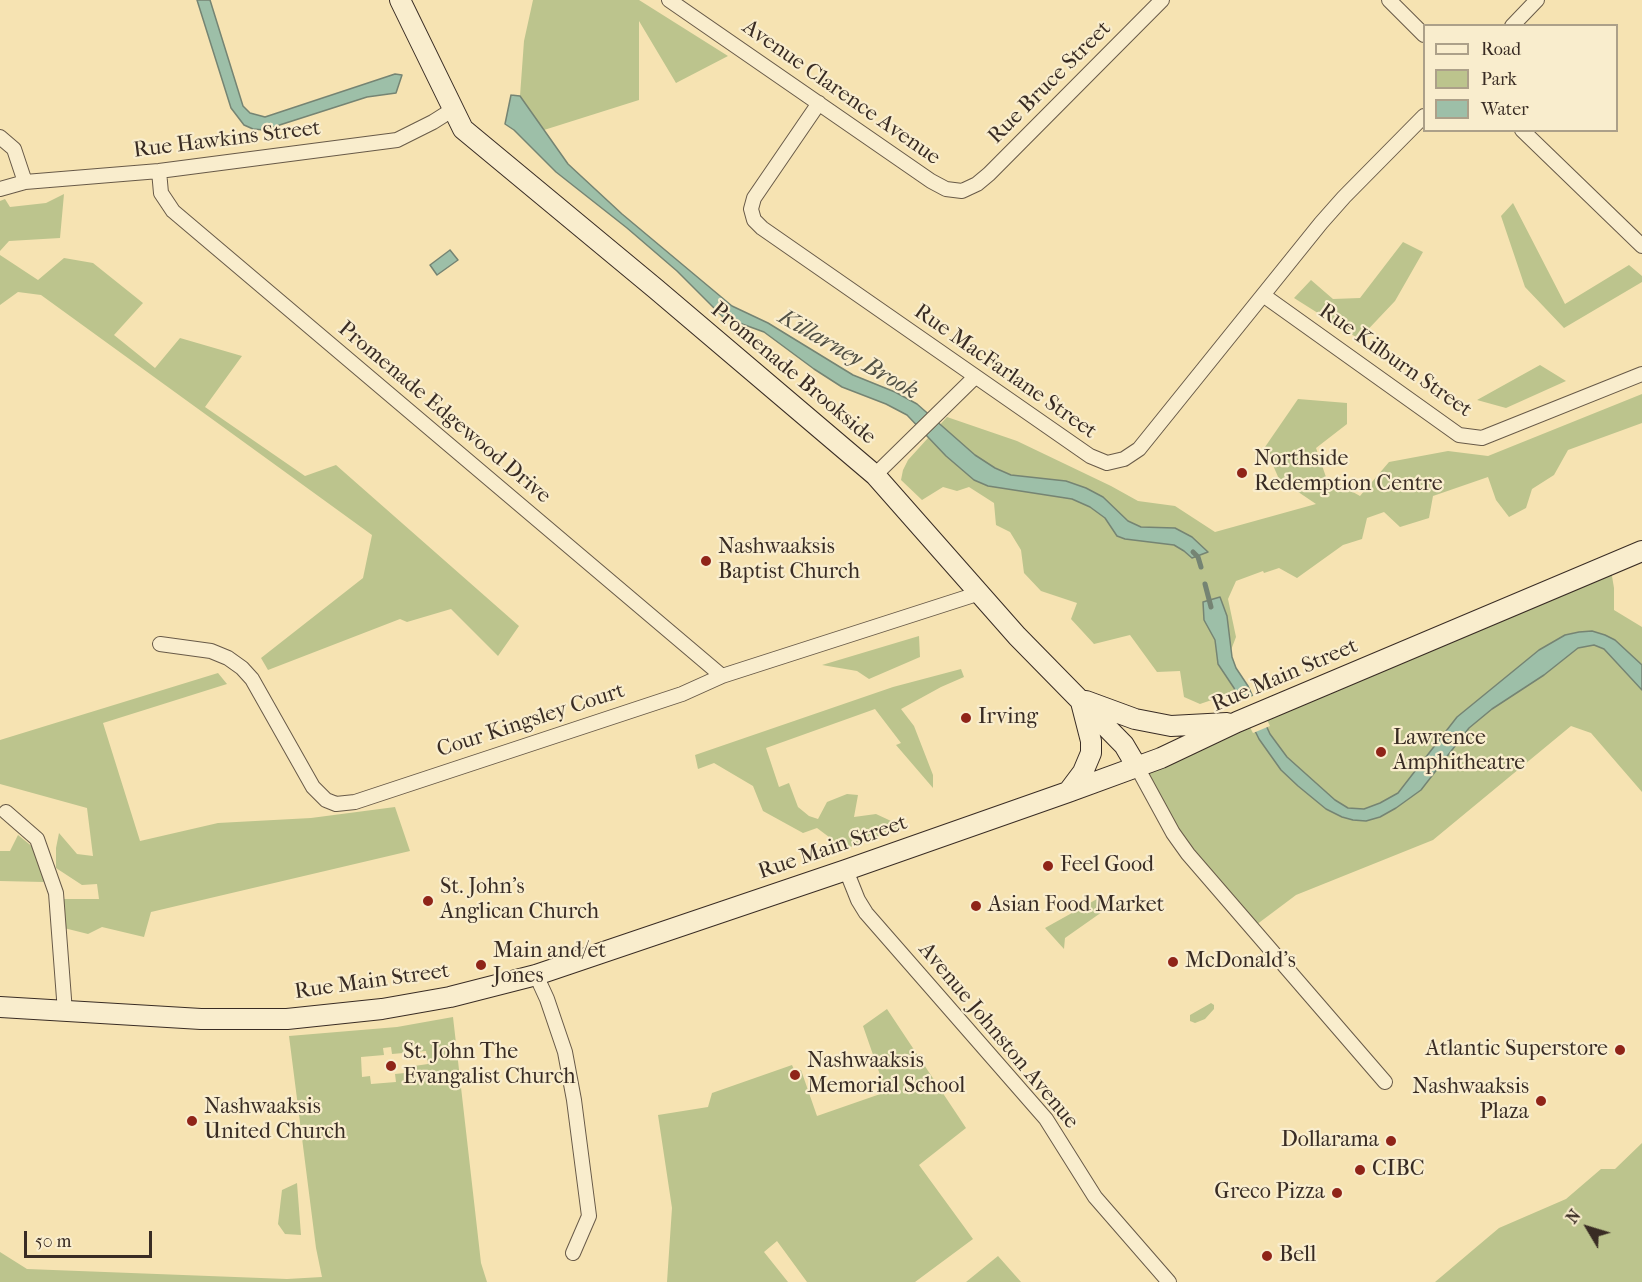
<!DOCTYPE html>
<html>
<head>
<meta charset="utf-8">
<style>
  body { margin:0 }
  #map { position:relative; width:1642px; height:1282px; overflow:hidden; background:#f6e3b2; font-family:"IM FELL French Canon",serif }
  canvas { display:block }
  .legend { position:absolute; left:1423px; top:24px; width:195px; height:108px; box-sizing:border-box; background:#f9edcd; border:2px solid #aca089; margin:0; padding:8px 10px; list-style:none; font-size:18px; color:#392c24 }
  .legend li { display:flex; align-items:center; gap:12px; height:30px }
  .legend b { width:30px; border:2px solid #aca089 }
  .north { position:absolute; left:1558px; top:1198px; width:60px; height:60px; -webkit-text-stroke:4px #f9edcd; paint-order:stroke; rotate:308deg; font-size:16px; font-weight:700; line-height:24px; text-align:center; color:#392c24 }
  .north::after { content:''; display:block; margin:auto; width:21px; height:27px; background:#392c24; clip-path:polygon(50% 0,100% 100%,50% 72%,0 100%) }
  .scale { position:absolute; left:24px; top:1231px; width:128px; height:27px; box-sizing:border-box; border:3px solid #392c24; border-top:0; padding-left:8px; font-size:18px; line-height:21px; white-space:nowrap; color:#392c24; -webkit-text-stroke:4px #f9edcd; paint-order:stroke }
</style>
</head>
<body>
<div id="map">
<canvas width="1642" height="1282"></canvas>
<ul class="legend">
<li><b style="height:8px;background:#f9edcd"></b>Road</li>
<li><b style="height:16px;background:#bcc48d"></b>Park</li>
<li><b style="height:16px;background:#9dbfa8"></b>Water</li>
</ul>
<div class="north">N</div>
<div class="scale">50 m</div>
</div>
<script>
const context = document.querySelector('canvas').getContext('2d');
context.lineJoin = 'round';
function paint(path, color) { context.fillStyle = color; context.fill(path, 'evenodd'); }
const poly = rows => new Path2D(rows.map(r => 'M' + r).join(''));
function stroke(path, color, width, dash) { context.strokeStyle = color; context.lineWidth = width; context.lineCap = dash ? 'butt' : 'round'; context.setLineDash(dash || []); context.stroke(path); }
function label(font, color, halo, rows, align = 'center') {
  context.font = font + ' "IM FELL French Canon",serif'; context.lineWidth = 4.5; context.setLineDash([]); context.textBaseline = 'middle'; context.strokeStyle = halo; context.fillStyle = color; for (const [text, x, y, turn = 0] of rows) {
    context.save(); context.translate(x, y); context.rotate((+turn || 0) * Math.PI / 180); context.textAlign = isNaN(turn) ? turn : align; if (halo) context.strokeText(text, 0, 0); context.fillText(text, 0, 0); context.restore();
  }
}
paint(poly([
  [533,0,639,0,728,56,676,83,639,21,639,100,544,130,520,96,524,41],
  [64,194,60,238,9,241,0,251,0,201,5,199,10,207,46,203],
  [1513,203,1565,304,1629,265,1642,276,1642,282,1564,328,1525,287,1501,216],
  [1403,242,1423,252,1395,301,1359,339,1294,298,1311,280,1333,299,1360,298],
  [0,255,38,280,64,258,93,263,143,303,114,335,155,368,180,338,242,356,205,407,305,476,336,465,519,626,498,656,451,609,407,622,400,619,268,670,261,658,363,578,372,535,41,295,18,292,0,305],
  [1540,365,1566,381,1506,408,1477,400],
  [1642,394,1642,423,1568,450,1554,475,1532,489,1526,508,1509,517,1496,500,1488,477,1433,496,1429,518,1400,527,1384,512,1367,518,1362,539,1343,545,1297,578,1279,568,1264,573,1263,571,1236,581,1228,599,1236,637,1226,663,1241,690,1200,704,1184,697,1180,671,1157,672,1130,635,1094,644,1071,619,1077,603,1041,591,1024,573,1021,550,1010,532,996,525,994,503,969,487,957,491,943,487,922,500,901,480,903,470,908,460,947,417,1017,441,1111,486,1138,501,1175,506,1215,532,1316,504,1279,479,1265,447,1298,399,1347,403,1347,424,1316,448,1326,477,1360,496,1389,462,1448,451,1488,456],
  [1610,564,1614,588,1614,610,1642,627,1642,792,1591,733,1571,726,1433,840,1296,895,1252,928,1188,854,1137,767],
  [919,636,920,657,869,679,857,671,822,665],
  [961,669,964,677,941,687,901,709,914,726,933,775,933,788,896,745,901,743,875,709,766,748,779,787,789,783,798,807,809,816,818,819,827,802,847,794,858,795,854,817,876,814,904,827,845,849,817,828,803,833,763,811,753,786,714,763,698,769,695,755,893,687],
  [218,673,227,684,103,723,140,841,218,823,311,818,395,807,410,851,151,912,144,937,102,927,88,934,64,928,60,899,99,899,97,884,82,885,56,868,56,848,59,833,77,854,93,856,87,808,0,784,0,740],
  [18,835,34,848,44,882,0,881,0,851,10,851],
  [1097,899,1103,905,1102,912,1065,938,1064,949,1045,928],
  [1211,1003,1214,1005,1214,1009,1205,1019,1195,1023,1190,1021,1190,1015],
  [887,1009,966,1128,919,1165,973,1239,915,1282,807,1282,777,1241,764,1252,788,1282,667,1282,672,1208,658,1115,708,1107,712,1093,792,1065,795,1072,801,1070,817,1116,886,1092,863,1026],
  [453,1017,481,1263,487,1282,0,1282,0,1252,27,1269,287,1279,322,1277,316,1248,289,1036,397,1027],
  [391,1047,392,1054,426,1051,428,1064,414,1066,414,1072,395,1074,396,1082,371,1084,370,1076,362,1077,361,1057,384,1055,383,1048],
  [1642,1143,1642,1282,1435,1282,1499,1228,1566,1199,1601,1169,1615,1169],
  [297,1183,301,1235,285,1234,278,1224,282,1190],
  [998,1256,1021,1282,966,1282]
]), '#bcc48d');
const water = poly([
  [197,0,210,0,243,106,250,113,265,117,395,74,402,75,396,93,367,97,264,130,253,129,244,125,231,108,197,0],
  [511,95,520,96,568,164,622,214,732,306,768,323,853,375,895,392,917,404,975,455,995,468,1011,475,1066,481,1086,488,1103,497,1128,521,1141,527,1175,528,1192,537,1208,552,1192,558,1184,551,1174,545,1125,539,1117,536,1105,518,1090,507,1072,499,988,486,974,480,946,456,907,415,886,404,842,387,814,369,764,332,723,317,677,271,627,228,556,172,514,130,505,124,511,95],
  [450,250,458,260,437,275,430,265,450,250],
  [1220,597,1227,616,1232,657,1236,668,1248,686,1270,734,1287,757,1335,800,1348,808,1364,809,1380,803,1398,793,1457,717,1539,650,1565,635,1579,632,1592,631,1605,635,1615,640,1642,665,1642,690,1604,649,1594,645,1578,648,1544,675,1492,709,1469,728,1421,790,1396,808,1380,817,1366,821,1353,820,1342,817,1326,809,1298,786,1281,770,1259,739,1234,688,1218,664,1215,640,1204,620,1203,602,1220,597]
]);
paint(water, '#9dbfa8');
stroke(water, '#758473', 1.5);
paint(poly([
  [1255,695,1270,726,1253,733,1237,703]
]), '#f6e3b2');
stroke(poly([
  [1193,552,1198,557,1201,567],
  [1205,584,1211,607]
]), '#758473', 5);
const street = poly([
  [669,0,931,181,946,189,962,191,977,184,989,174,1162,0],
  [1389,0,1424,35],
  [1512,26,1537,0],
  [819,103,754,198,751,209,754,220,762,228,1090,456,1107,463,1124,459,1139,449,1321,223,1344,197,1424,116],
  [1522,130,1642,246],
  [0,137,14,149,25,182],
  [159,171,161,193,173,211,722,676],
  [0,189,25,182,159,171,397,140,433,122,452,110],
  [1263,295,1459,435,1482,438,1642,374],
  [875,475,975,377],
  [160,644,211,651,228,658,242,668,252,679,313,787,326,800,336,804,355,802,682,694,722,676,980,593],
  [1137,767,1173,833,1188,854,1385,1082],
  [6,812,37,839,56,893,65,1012],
  [846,870,858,900,866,913,1046,1119,1095,1197,1169,1282],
  [536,975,547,999,565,1052,574,1100,589,1216,573,1253]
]);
const secondary = poly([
  [400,0,463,129,656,289,875,475,1017,636,1124,745,1137,767],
  [1086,701,1135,719,1171,726,1227,723],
  [1068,792,1083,772,1091,753,1091,741,1081,702],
  [0,1007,201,1019,287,1019,382,1009,450,997,536,975,846,870,1068,792,1161,758,1237,722,1642,551]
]);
stroke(street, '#685a48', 16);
stroke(secondary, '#392c24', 22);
stroke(street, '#f9edcd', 14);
stroke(secondary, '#f9edcd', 20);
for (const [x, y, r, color] of [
  [1242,473,6,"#8f2418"],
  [706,561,6,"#8f2418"],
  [966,718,6,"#8f2418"],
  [1381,752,6,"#8f2418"],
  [1048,866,6,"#8f2418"],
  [428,901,6,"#8f2418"],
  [976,906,6,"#8f2418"],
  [1173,962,6,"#8f2418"],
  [481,965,6,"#8f2418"],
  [1620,1050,6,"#8f2418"],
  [391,1066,6,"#8f2418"],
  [795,1075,6,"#8f2418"],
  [1541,1101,6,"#8f2418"],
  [192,1121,6,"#8f2418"],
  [1391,1141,6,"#8f2418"],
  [1360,1170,6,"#8f2418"],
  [1337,1193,6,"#8f2418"],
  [1267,1256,6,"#8f2418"]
]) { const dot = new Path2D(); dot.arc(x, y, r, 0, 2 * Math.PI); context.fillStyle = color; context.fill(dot); stroke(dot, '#f9edcd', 2); }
label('22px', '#392c24', '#f9edcd', [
  ["Rue Bruce Street",1050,83,-45],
  ["Avenue Clarence Avenue",841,93,35],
  ["Rue Hawkins Street",227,140,-7],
  ["Rue Kilburn Street",1395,361,35],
  ["Rue MacFarlane Street",1005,372,35],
  ["Promenade Brookside",793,374,40],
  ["Promenade Edgewood Drive",444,413,40],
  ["Rue Main Street",1285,676,-23],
  ["Cour Kingsley Court",531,721,-18],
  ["Rue Main Street",833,848,-19],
  ["Rue Main Street",372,982,-8],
  ["Avenue Johnston Avenue",998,1036,50]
]);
label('22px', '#392c24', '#f9edcd', [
  ["Northside",1254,460],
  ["Redemption Centre",1254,485],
  ["Nashwaaksis",718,548],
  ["Baptist Church",718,573],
  ["Irving",978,718],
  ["Lawrence",1393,739],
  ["Amphitheatre",1393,764],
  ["Feel Good",1060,866],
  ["St. John's",440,888],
  ["Anglican Church",440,913],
  ["Asian Food Market",988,906],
  ["Main and/et",493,952],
  ["Jones",493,977],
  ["McDonald's",1185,962],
  ["Atlantic Superstore",1608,1050,"right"],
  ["St. John The",403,1053],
  ["Evangalist Church",403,1078],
  ["Nashwaaksis",807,1062],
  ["Memorial School",807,1087],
  ["Nashwaaksis",1529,1088,"right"],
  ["Plaza",1529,1113,"right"],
  ["Nashwaaksis",204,1108],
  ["United Church",204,1133],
  ["Dollarama",1379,1141,"right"],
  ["CIBC",1372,1170],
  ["Greco Pizza",1325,1193,"right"],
  ["Bell",1279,1256]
], 'left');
label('italic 24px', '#525145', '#f9edcd', [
  ["Killarney Brook",848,355,30]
]);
</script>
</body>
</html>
